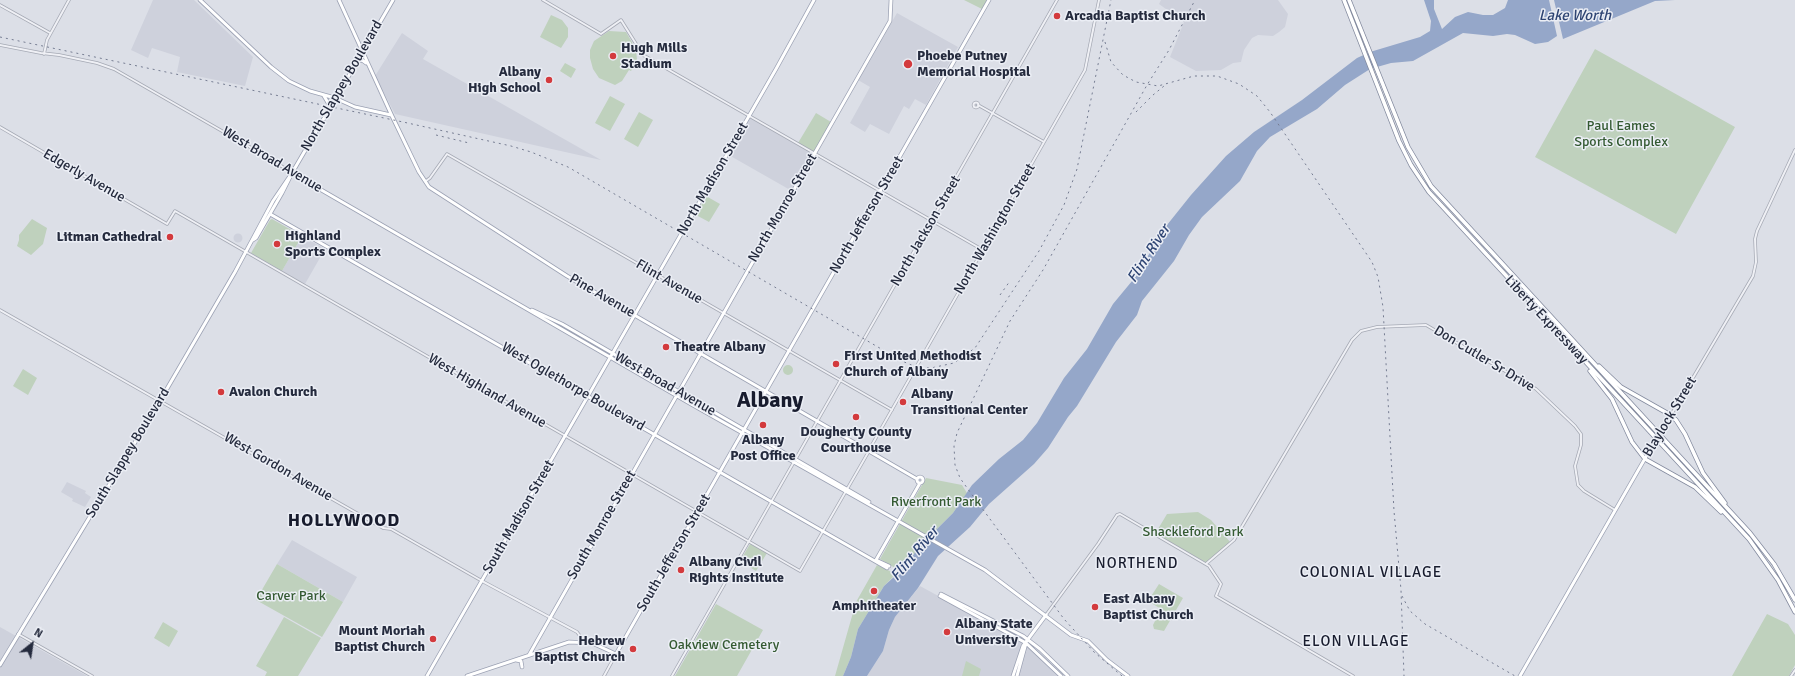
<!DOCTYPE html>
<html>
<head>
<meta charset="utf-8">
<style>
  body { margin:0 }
  #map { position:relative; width:1795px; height:676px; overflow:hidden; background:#dcdfe7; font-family:Signika,sans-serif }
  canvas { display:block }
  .north { position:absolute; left:12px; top:624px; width:40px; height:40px; -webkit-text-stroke:3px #ebeef5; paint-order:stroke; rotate:30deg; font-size:11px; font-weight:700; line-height:16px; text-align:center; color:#252b3e }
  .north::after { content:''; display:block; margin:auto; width:14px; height:18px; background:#252b3e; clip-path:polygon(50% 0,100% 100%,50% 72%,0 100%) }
</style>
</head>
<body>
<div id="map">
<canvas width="1795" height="676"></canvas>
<div class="north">N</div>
</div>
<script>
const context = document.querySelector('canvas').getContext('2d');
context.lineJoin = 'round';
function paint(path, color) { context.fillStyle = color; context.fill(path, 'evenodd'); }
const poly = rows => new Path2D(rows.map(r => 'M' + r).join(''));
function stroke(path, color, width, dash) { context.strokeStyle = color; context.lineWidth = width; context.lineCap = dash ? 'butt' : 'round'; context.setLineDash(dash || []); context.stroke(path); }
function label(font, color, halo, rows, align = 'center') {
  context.font = font + ' Signika,sans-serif'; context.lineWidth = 3; context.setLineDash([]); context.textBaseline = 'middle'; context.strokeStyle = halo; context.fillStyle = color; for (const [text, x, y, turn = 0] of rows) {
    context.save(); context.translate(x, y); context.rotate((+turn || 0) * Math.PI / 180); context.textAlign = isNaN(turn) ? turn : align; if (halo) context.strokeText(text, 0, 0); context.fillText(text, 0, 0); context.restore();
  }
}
paint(poly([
  [153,0,194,0,253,57,245,86,177,72,180,57,152,48,148,58,131,50],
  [1161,0,1278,0,1288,14,1285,27,1279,32,1273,36,1258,35,1252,38,1244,50,1241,62,1233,63,1221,70,1196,71,1170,57,1184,22,1159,4],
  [897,13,958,47,926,105,915,99,909,109,904,106,889,134,870,124,865,132,850,123,870,87,858,80],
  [402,33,428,51,423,59,601,160,395,114,375,76],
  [749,116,814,153,792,191,727,154],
  '233.5 238a4.5 4.5 0 1 1 9 0a4.5 4.5 0 1 1-9 0Z',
  [302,236,325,249,305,284,282,271],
  [67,482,86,491,85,493,91,497,85,507,72,501,73,499,61,492],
  [292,540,357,577,343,602,277,564],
  [920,586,1010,635,1028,646,1061,676,867,676,883,651,889,630,895,617],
  [0,627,87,676,0,676]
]), '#ced1dc');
paint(poly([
  [964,0,987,0,982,9],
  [551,15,562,20,568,28,568,37,561,48,540,37],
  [609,31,626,32,636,49,637,60,631,71,629,70,622,81,615,85,599,78,593,69,590,58,590,50,594,41],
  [1595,49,1735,127,1676,234,1535,157],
  [565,63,576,69,571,78,560,71],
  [610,96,625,104,610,131,595,123],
  [639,112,653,120,638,147,624,139],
  [816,113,831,122,814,152,798,143],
  [706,196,720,204,709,222,696,215],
  [32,219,47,228,43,244,31,255,17,246,19,240,19,235],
  [272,219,302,236,282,271,251,253,270,220],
  '783 370a5 5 0 1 1 10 0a5 5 0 1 1-10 0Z',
  [23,369,37,378,28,395,13,386],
  [926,478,962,485,967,493,953,513,923,543,911,561,900,571,880,559],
  [1198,512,1211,520,1231,543,1207,563,1155,534,1167,514],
  [750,544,767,553,756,571,740,561],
  [277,564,343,602,322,637,256,600],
  [877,565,896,574,884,586,858,629,851,657,843,676,835,676,856,602],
  [1159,584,1183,598,1164,631,1154,629,1153,625,1161,609,1148,601],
  [716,604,763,630,737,676,675,676],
  [1767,614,1788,624,1795,635,1795,665,1789,676,1732,676],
  [284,617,321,638,298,676,265,676,267,672,256,666],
  [163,622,178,631,169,647,154,638],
  [966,661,981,669,979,676,962,676]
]), '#bfd1bd');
paint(poly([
  [1424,0,1434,0,1434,9,1442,29,1455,17,1468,12,1483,15,1493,15,1505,8,1508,0,1549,0,1557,36,1548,42,1535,44,1515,35,1507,34,1493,36,1463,33,1413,61,1391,63,1370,69,1345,85,1317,109,1270,137,1257,151,1240,181,1202,217,1189,235,1174,261,1142,301,1137,315,1116,342,1077,406,1068,417,1048,448,1034,464,989,504,970,527,938,556,918,588,895,617,889,630,883,651,867,676,843,676,851,657,858,629,884,586,906,566,918,548,953,513,972,485,999,459,1023,440,1037,423,1064,378,1087,349,1113,304,1137,275,1163,230,1191,195,1226,156,1254,132,1302,100,1357,58,1370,52,1420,37,1430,31,1431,21],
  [1554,0,1675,0,1655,1,1563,39]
]), '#95a7c9');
const minor = poly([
  [543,0,601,34,621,20,643,55,983,250],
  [0,5,50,33],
  [0,45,41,53,59,55,97,63,114,69,269,158,292,173],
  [44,54,47,40,69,0],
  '973.5 105a2.5 2.5 0 1 1 5 0a2.5 2.5 0 1 1-5 0Z',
  [978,105,1044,142],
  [0,127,167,224,175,211,800,571,869,451],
  [426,181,430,178,447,154,892,410],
  [0,310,383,528,391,529,482,581,577,632,580,636,581,642],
  [1671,415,1753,276,1756,262,1755,239,1757,231,1795,150],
  [869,450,1085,70,1099,0],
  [1207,563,1234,540,1352,340,1361,331,1377,327,1426,325,1536,389,1575,426,1581,434,1581,445,1575,466,1578,485,1584,491,1615,510],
  [1046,615,1098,544,1117,515,1120,514,1209,566,1221,584,1216,596,1353,676],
  [18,634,92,676],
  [604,676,616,654],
  [672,676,1057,0],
  [1791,676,1795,670]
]);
const major = poly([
  [200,0,271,67,289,81,310,91,335,98,355,107,391,115],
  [339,0,392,116,419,172,429,187,567,276,917,479],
  [356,62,362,60,366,63],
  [324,96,330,106],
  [292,173,691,404,985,570,1071,635,1088,641,1107,660,1128,676],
  [270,214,887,568],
  [253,240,256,238,282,193,292,173],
  [532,310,562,324,869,502],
  [1664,426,1671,415],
  '917 480a3 3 0 1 1 6 0a3 3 0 1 1-6 0Z',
  [876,560,920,483],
  [876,560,889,566],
  [941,594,1023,636,1040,649,1068,676],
  [940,596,1026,643,1061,676],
  [529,655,890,21,891,0],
  [516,660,521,661,522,667],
  [0,665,154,411,235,272,273,201,292,173,393,0],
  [427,676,776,69,814,0],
  [467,676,569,642,592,643,616,654,989,0],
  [1013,676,1023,646,1046,615],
  [1017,676,1026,643],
  [1520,676,1651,448]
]);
const highway = poly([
  [1344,0,1399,141,1411,165,1429,192,1749,539,1778,580,1795,612],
  [1349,0,1408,147,1431,186,1750,533,1774,564,1795,600],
  [1599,366,1621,387,1667,413,1676,420,1685,434,1703,473,1725,503],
  [1590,371,1612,399,1632,442,1645,459,1695,487,1721,512]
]);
stroke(minor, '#a5a9b4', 3.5);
stroke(major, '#9ba1b3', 4.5);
stroke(highway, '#838a9e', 5);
stroke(minor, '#eff0f5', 2);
stroke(major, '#fff', 3);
stroke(highway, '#fff', 3.5);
stroke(poly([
  [0,37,403,122,511,146,531,152,568,167,902,361,916,367,931,368,954,363,975,348,1039,251,1064,205,1077,169,1111,0],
  [1105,42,1111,62,1123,75,1136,82,1158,86,1194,76,1217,76,1239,84,1257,96,1270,112,1372,262,1378,277,1383,307,1394,511,1401,590,1404,676],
  [1136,112,1153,95,1164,86],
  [436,135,469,143],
  [1000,295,1010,281],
  [1402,596,1410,611,1425,624,1515,676],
  [1122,676,1094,652,1064,619,970,492,960,478,955,465,954,446,957,433,1010,321,1043,270,1147,85,1169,50,1195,0]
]), '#757c91', 1, [2, 4]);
const majorBridge = poly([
  [1651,448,1664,426]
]);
stroke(majorBridge, '#9ba1b3', 4.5, []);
stroke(majorBridge, '#fff', 3);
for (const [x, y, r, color] of [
  [1057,16,4,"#d33a3d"],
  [613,56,4,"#d33a3d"],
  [908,64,5,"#d33a3d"],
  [549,80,4,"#d33a3d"],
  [170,237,4,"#d33a3d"],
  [277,244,4,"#d33a3d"],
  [666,347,4,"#d33a3d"],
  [836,364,4,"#d33a3d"],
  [221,392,4,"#d33a3d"],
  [903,402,4,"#d33a3d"],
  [856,417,4,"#d33a3d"],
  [763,425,4,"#d33a3d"],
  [681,570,4,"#d33a3d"],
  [874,591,4,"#d33a3d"],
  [1095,607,4,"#d33a3d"],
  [947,632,4,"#d33a3d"],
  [433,639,4,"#d33a3d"],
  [633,649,4,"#d33a3d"]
]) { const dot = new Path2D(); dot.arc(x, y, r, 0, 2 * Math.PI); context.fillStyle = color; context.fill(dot); stroke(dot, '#ebeef5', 1.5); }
label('bold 14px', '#252b3e', '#ebeef5', [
  ["Arcadia Baptist Church",1065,16],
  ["Hugh Mills",621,48],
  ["Stadium",621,64],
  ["Phoebe Putney",917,56],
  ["Memorial Hospital",917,72],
  ["Albany",541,72,"right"],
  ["High School",541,88,"right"],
  ["Highland",285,236],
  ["Sports Complex",285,252],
  ["Litman Cathedral",162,237,"right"],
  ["Theatre Albany",674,347],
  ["First United Methodist",844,356],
  ["Church of Albany",844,372],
  ["Avalon Church",229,392],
  ["Albany",911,394],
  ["Transitional Center",911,410],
  ["Dougherty County",856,432,"center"],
  ["Courthouse",856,448,"center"],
  ["Albany",763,440,"center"],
  ["Post Office",763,456,"center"],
  ["Albany Civil",689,562],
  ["Rights Institute",689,578],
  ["East Albany",1103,599],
  ["Baptist Church",1103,615],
  ["Amphitheater",874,606,"center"],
  ["Albany State",955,624],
  ["University",955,640],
  ["Mount Moriah",425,631,"right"],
  ["Baptist Church",425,647,"right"],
  ["Hebrew",625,641,"right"],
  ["Baptist Church",625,657,"right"]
], 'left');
label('14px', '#252b3e', '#ebeef5', [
  ["North Slappey Boulevard",342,86,-60],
  ["West Broad Avenue",272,160,31],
  ["Edgerly Avenue",84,176,30],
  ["North Madison Street",713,179,-60],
  ["North Monroe Street",783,208,-60],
  ["North Jefferson Street",867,215,-60],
  ["North Washington Street",995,229,-60],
  ["North Jackson Street",926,231,-60],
  ["Flint Avenue",669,282,30],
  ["Pine Avenue",602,296,30],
  ["Liberty Expressway",1546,320,47],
  ["Don Cutler Sr Drive",1484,359,31],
  ["West Broad Avenue",665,384,30],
  ["West Oglethorpe Boulevard",573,387,30],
  ["West Highland Avenue",487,391,30],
  ["Blaylock Street",1670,417,-59],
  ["South Slappey Boulevard",128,453,-59],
  ["West Gordon Avenue",278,467,30],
  ["South Madison Street",519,517,-60],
  ["South Monroe Street",602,525,-60],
  ["South Jefferson Street",674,553,-60]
]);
label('14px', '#345a32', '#ebeef5', [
  ["Paul Eames",1621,126],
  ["Sports Complex",1621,142],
  ["Riverfront Park",936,502],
  ["Shackleford Park",1193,532],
  ["Carver Park",291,596],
  ["Oakview Cemetery",724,645]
]);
label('italic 15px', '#2e4473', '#ebeef5', [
  ["Lake Worth",1575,16],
  ["Flint River",1149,254,-57],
  ["Flint River",915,554,-50]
]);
context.letterSpacing = '1px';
label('15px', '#181c2e', '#ebeef5', [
  ["NORTHEND",1137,564],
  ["COLONIAL VILLAGE",1371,573],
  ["ELON VILLAGE",1356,642]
]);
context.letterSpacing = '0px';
context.letterSpacing = '1px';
label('bold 18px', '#181c2e', '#ebeef5', [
  ["HOLLYWOOD",344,521]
]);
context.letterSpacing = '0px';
label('bold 22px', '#181c2e', '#ebeef5', [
  ["Albany",770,401]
]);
</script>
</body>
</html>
